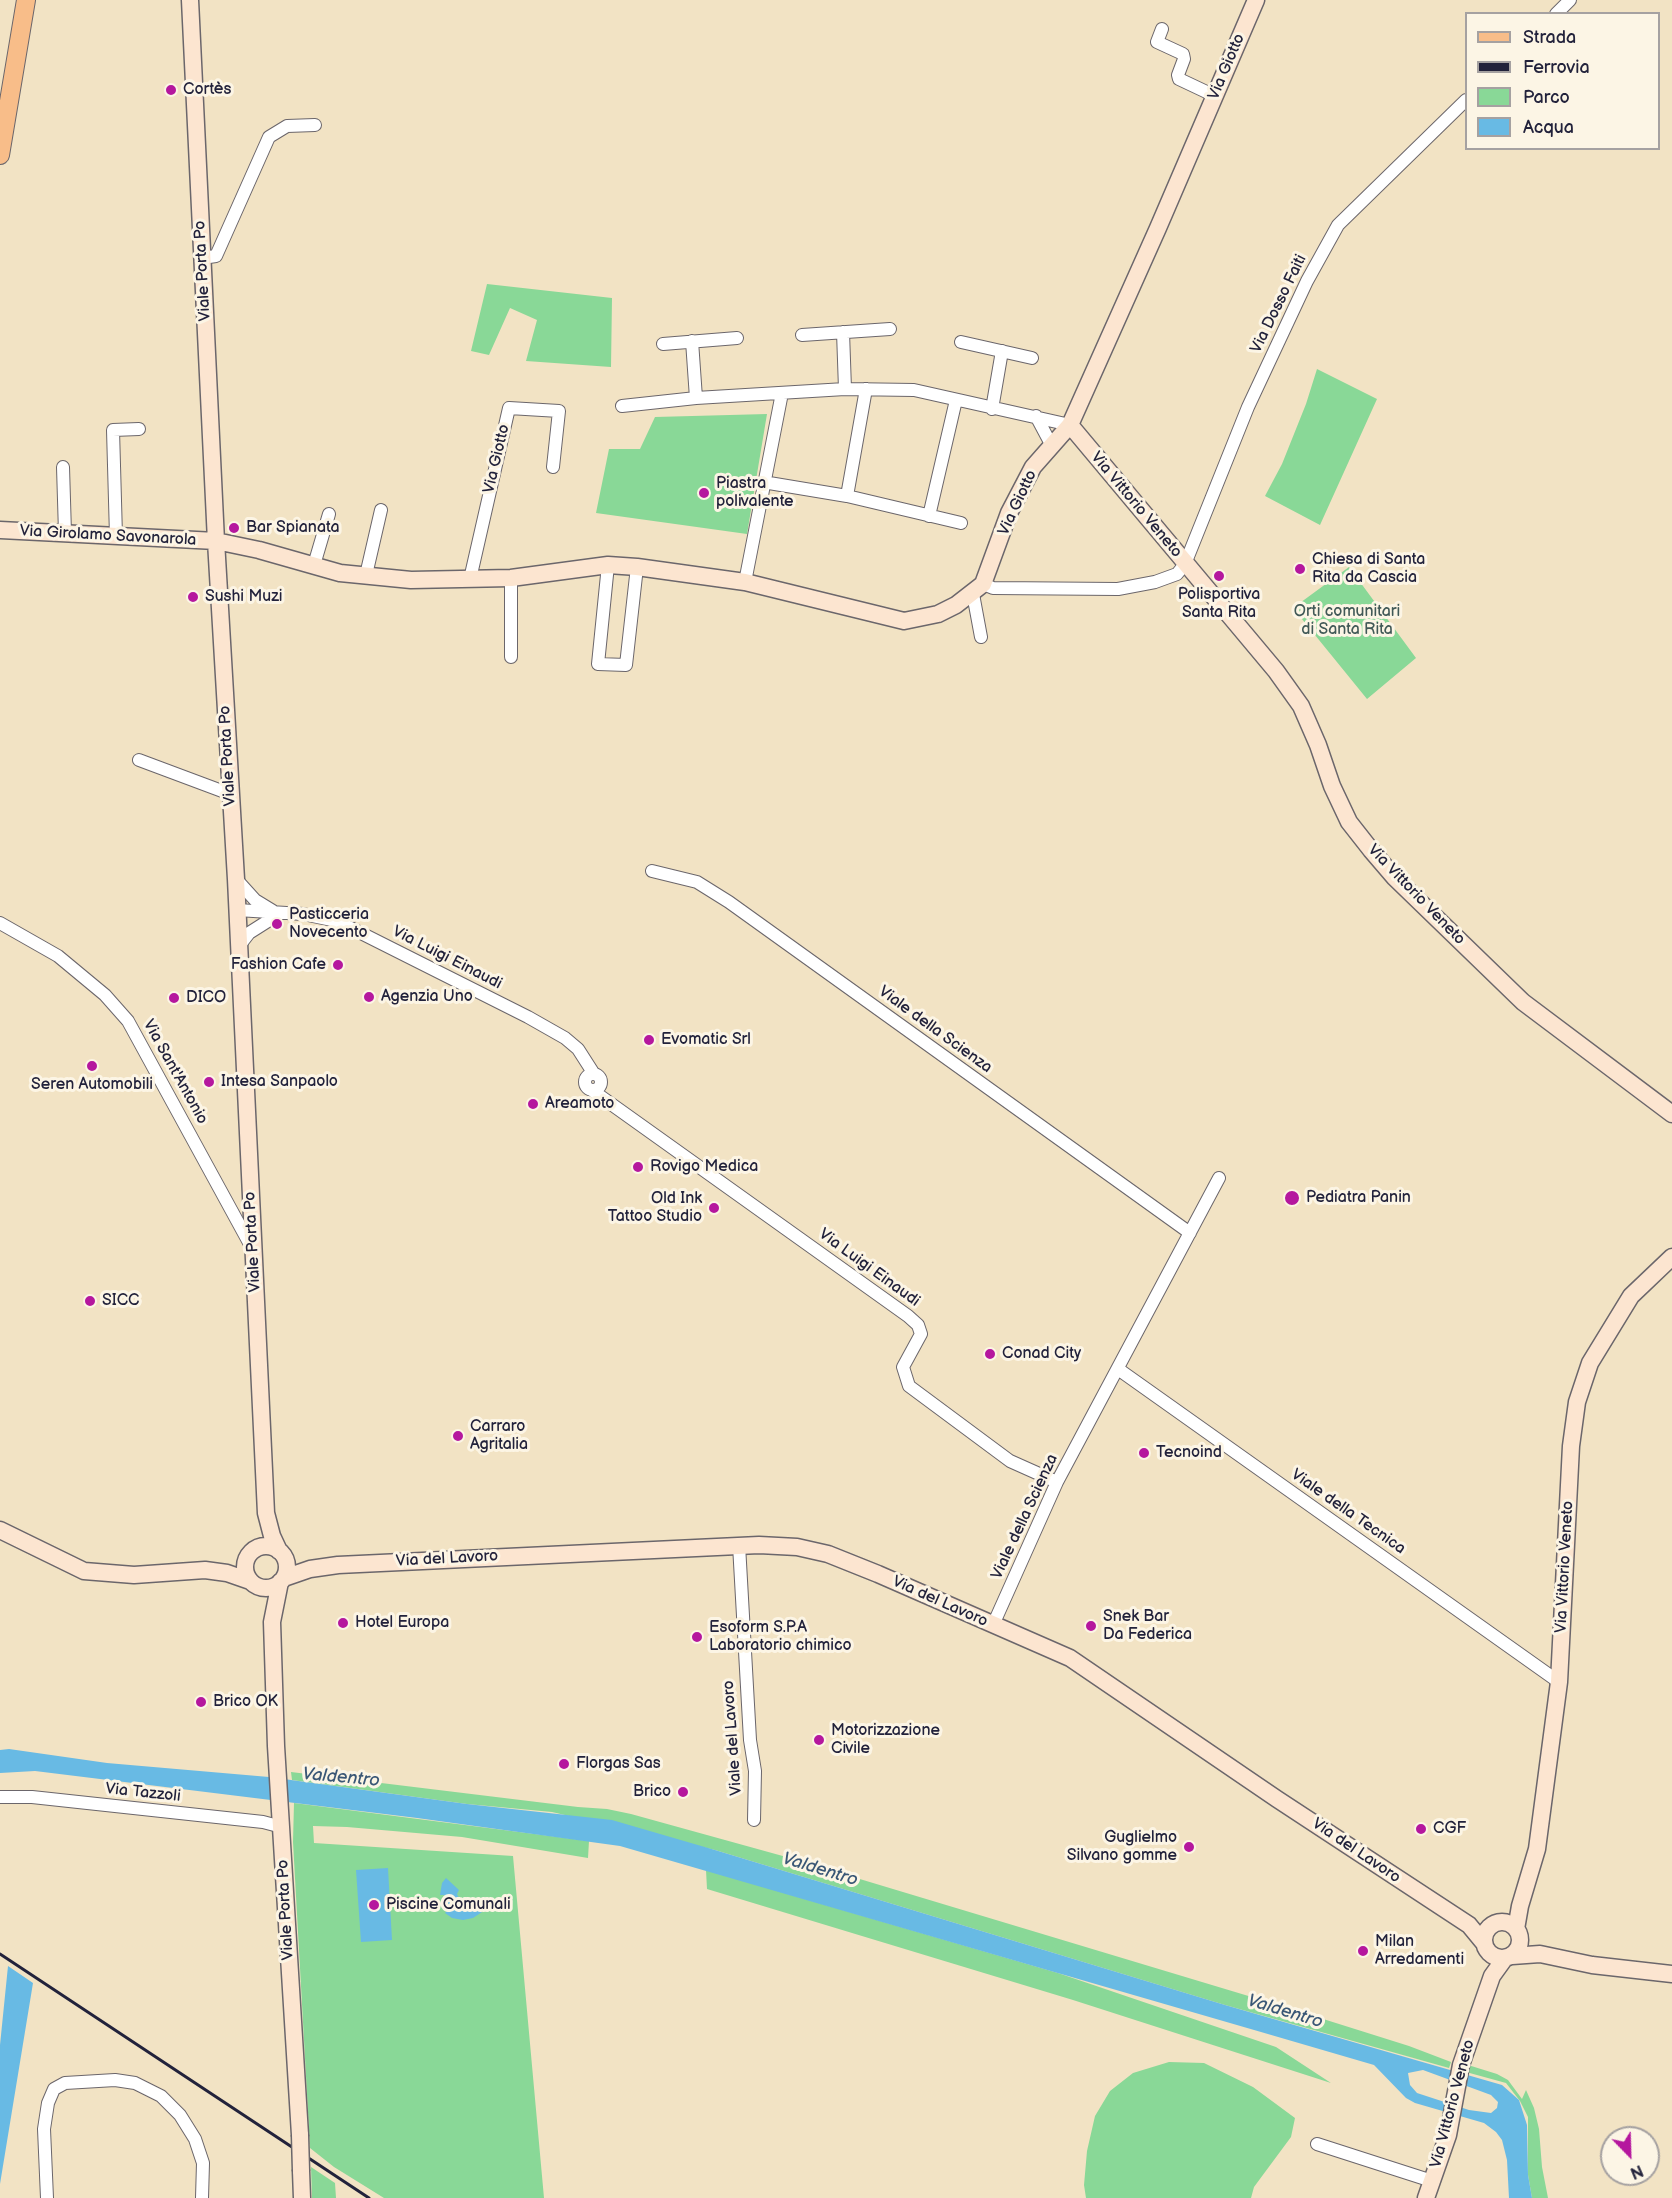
<!DOCTYPE html>
<html>
<head>
<meta charset="utf-8">
<style>
  body { margin:0 }
  #map { position:relative; width:1672px; height:2198px; overflow:hidden; background:#f2e3c4; font-family:"Balsamiq Sans",sans-serif }
  canvas { display:block }
  .legend { position:absolute; left:1465px; top:12px; width:195px; height:138px; box-sizing:border-box; background:#fcf5e5; border:2px solid #a5a1a1; margin:0; padding:8px 10px; list-style:none; font-size:18px; color:#22223b }
  .legend li { display:flex; align-items:center; gap:12px; height:30px }
  .legend b { width:30px; border:2px solid #a5a1a1 }
  .north { position:absolute; left:1600px; top:2126px; width:60px; height:60px; box-sizing:border-box; background:#fcf5e5; border:2px solid #a5a1a1; border-radius:50%; rotate:157deg; font-size:16px; font-weight:700; line-height:24px; text-align:center; color:#22223b }
  .north::after { content:''; display:block; margin:auto; width:21px; height:27px; background:#b5179e; clip-path:polygon(50% 0,100% 100%,50% 72%,0 100%) }
</style>
</head>
<body>
<div id="map">
<canvas width="1672" height="2198"></canvas>
<ul class="legend">
<li><b style="height:8px;background:#f8bd89"></b>Strada</li>
<li><b style="height:8px;background:#22223b"></b>Ferrovia</li>
<li><b style="height:16px;background:#89d897"></b>Parco</li>
<li><b style="height:16px;background:#68bae4"></b>Acqua</li>
</ul>
<div class="north">N</div>
</div>
<script>
const context = document.querySelector('canvas').getContext('2d');
context.lineJoin = 'round';
function paint(path, color) { context.fillStyle = color; context.fill(path, 'evenodd'); }
const poly = rows => new Path2D(rows.map(r => 'M' + r).join(''));
function stroke(path, color, width, dash) { context.strokeStyle = color; context.lineWidth = width; context.lineCap = dash ? 'butt' : 'round'; context.setLineDash(dash || []); context.stroke(path); }
function label(font, color, halo, rows, align = 'center') {
  context.font = font + ' "Balsamiq Sans",sans-serif'; context.lineWidth = 6; context.setLineDash([]); context.textBaseline = 'middle'; context.strokeStyle = halo; context.fillStyle = color; for (const [text, x, y, turn = 0] of rows) {
    context.save(); context.translate(x, y); context.rotate((+turn || 0) * Math.PI / 180); context.textAlign = isNaN(turn) ? turn : align; if (halo) context.strokeText(text, 0, 0); context.fillText(text, 0, 0); context.restore();
  }
}
paint(poly([
  [487,284,612,298,611,367,526,361,537,320,510,308,489,355,471,351],
  [1317,369,1377,399,1320,525,1265,496,1282,464,1306,404],
  [767,414,747,534,596,513,609,449,640,449,655,417],
  [1349,567,1416,658,1367,699,1293,608],
  [291,1772,578,1807,607,1809,631,1814,790,1858,1285,2007,1409,2046,1451,2062,1449,2068,1225,2005,715,1850,552,1812,467,1804,292,1780],
  [294,1803,589,1841,588,1858,462,1837,347,1827,313,1826,314,1843,513,1856,544,2198,384,2198,334,2167,310,2148,293,1842],
  [706,1870,1058,1973,1276,2047,1331,2083,1073,2000,707,1889],
  [1169,2062,1204,2063,1253,2087,1295,2118,1291,2137,1254,2187,1251,2198,1086,2198,1084,2185,1087,2151,1095,2116,1110,2091,1133,2073],
  [1468,2065,1497,2074,1508,2080,1522,2099,1526,2090,1534,2108,1539,2129,1542,2167,1548,2198,1532,2198,1528,2175,1528,2117,1520,2101,1506,2083,1466,2072],
  [311,2167,335,2183,336,2198,312,2198]
]), '#89d897');
paint(poly([
  [9,1749,107,1763,269,1777,467,1804,612,1820,715,1850,1225,2005,1502,2085,1519,2100,1527,2125,1528,2175,1532,2198,1509,2198,1507,2160,1502,2140,1496,2132,1484,2123,1415,2103,1406,2098,1374,2065,1261,2032,620,1846,417,1818,35,1771,0,1773,0,1750],
  [1423,2070,1491,2095,1498,2102,1497,2108,1491,2113,1469,2110,1417,2093,1410,2085,1408,2073],
  [388,1868,392,1940,361,1942,356,1870],
  [446,1878,459,1890,457,1894,459,1898,464,1900,467,1898,482,1912,473,1918,463,1920,452,1918,445,1913,450,1907,444,1895,440,1895,442,1883],
  [8,1966,33,1983,0,2184,0,2045]
]), '#68bae4');
const street = poly([
  [1556,14,1570,0],
  [1162,29,1157,42,1183,54,1184,59,1178,75,1179,79,1215,96],
  [202,258,216,256,269,137,287,126,315,125],
  [843,332,845,389],
  [802,335,890,329],
  [692,341,696,398],
  [961,342,1032,358],
  [663,344,737,338],
  [622,406,696,398,845,389,914,390,1070,425],
  [992,409,1002,351],
  [1036,416,1052,446],
  [63,467,65,533],
  [763,482,847,496,961,523],
  [847,496,866,389],
  [929,516,956,400],
  [116,536,113,430,139,429],
  [314,565,329,514],
  [608,565,598,664,626,665,637,567],
  [366,575,381,510],
  [511,578,511,657],
  [470,579,509,408,559,411,553,467],
  [745,582,782,393],
  [983,584,993,588,1118,589,1155,582,1177,574,1185,564,1248,407,1307,281,1338,225,1466,100],
  [973,594,981,637],
  [139,760,230,794],
  [652,871,697,882,729,902,1190,1233],
  [236,879,255,900,273,911],
  [237,910,303,914,337,921,528,1017,565,1038,578,1049,594,1074],
  [0,923,58,956,105,995,128,1021,252,1248],
  [239,946,249,933,279,914],
  '585 1082a8 8 0 1 1 16 0a8 8 0 1 1-16 0Z',
  [593,1091,908,1316,918,1325,921,1334,903,1367,909,1386,1010,1461,1057,1482],
  [1118,1369,1559,1682],
  [739,1545,750,1740,755,1771,754,1820],
  [993,1625,1057,1482,1219,1178],
  [0,1797,32,1797,263,1822,282,1827],
  [1317,2144,1432,2181],
  [47,2198,44,2129,48,2103,54,2089,65,2083,115,2080,135,2083,161,2096,180,2115,195,2139,203,2163,202,2198]
]);
const secondary = poly([
  [190,0,216,541,236,879,266,1513,272,1536,279,1551],
  [1070,425,1276,671,1301,706,1318,745,1332,786,1349,822,1371,850,1395,878,1523,1002,1672,1114],
  [0,530,216,541,259,550,340,573,411,580,511,578,608,565,637,567,745,582,904,621,938,614,956,605,983,584,1009,513,1033,467,1070,425,1158,228,1256,0],
  [0,1530,84,1571,134,1575,205,1570,227,1573,250,1581],
  '245 1567a21 21 0 1 1 42 0a21 21 0 1 1-42 0Z',
  [284,1578,310,1569,338,1565,759,1545,797,1547,828,1554,878,1574,1070,1658,1277,1799,1469,1925,1483,1942],
  [280,1582,272,1622,276,1746,300,2135],
  '1484 1940a18 18 0 1 1 36 0a18 18 0 1 1-36 0Z',
  [1516,1929,1520,1906,1537,1849,1559,1682,1571,1446,1577,1402,1590,1363,1631,1296,1672,1257],
  [1512,1956,1540,1954,1592,1965,1672,1974],
  [301,2171,302,2198],
  [1426,2198,1448,2135,1461,2065,1492,1976,1505,1958]
]);
const primary = poly([
  [0,155,26,0]
]);
stroke(street, '#6b666b', 14);
stroke(secondary, '#6b666b', 19);
stroke(primary, '#6b666b', 20);
stroke(street, '#fff', 12);
stroke(secondary, '#fce5d0', 16);
stroke(primary, '#f8bd89', 18);
stroke(poly([
  [0,1954,369,2198]
]), '#22223b', 3);
const secondaryBridge = poly([
  [300,2135,301,2171]
]);
stroke(secondaryBridge, '#6b666b', 19, []);
stroke(secondaryBridge, '#fce5d0', 16);
for (const [x, y, r, color] of [
  [171,90,6,"#b5179e"],
  [704,493,6,"#b5179e"],
  [234,528,6,"#b5179e"],
  [1300,569,6,"#b5179e"],
  [1219,576,6,"#b5179e"],
  [193,597,6,"#b5179e"],
  [277,924,6,"#b5179e"],
  [338,965,6,"#b5179e"],
  [369,997,6,"#b5179e"],
  [174,998,6,"#b5179e"],
  [649,1040,6,"#b5179e"],
  [92,1066,6,"#b5179e"],
  [209,1082,6,"#b5179e"],
  [533,1104,6,"#b5179e"],
  [638,1167,6,"#b5179e"],
  [1292,1198,8,"#b5179e"],
  [714,1208,6,"#b5179e"],
  [90,1301,6,"#b5179e"],
  [990,1354,6,"#b5179e"],
  [458,1436,6,"#b5179e"],
  [1144,1453,6,"#b5179e"],
  [343,1623,6,"#b5179e"],
  [1091,1626,6,"#b5179e"],
  [697,1637,6,"#b5179e"],
  [201,1702,6,"#b5179e"],
  [819,1740,6,"#b5179e"],
  [564,1764,6,"#b5179e"],
  [683,1792,6,"#b5179e"],
  [1421,1829,6,"#b5179e"],
  [1189,1847,6,"#b5179e"],
  [374,1905,6,"#b5179e"],
  [1363,1951,6,"#b5179e"]
]) { const dot = new Path2D(); dot.arc(x, y, r, 0, 2 * Math.PI); context.fillStyle = color; context.fill(dot); stroke(dot, '#fcf5e5', 2); }
label('16px', '#22223b', '#fcf5e5', [
  ["Via Giotto",1227,67,-67],
  ["Viale Porta Po",203,271,-93],
  ["Via Dosso Faiti",1279,304,-64],
  ["Via Giotto",497,459,-77],
  ["Via Giotto",1018,503,-65],
  ["Via Vittorio Veneto",1136,505,50],
  ["Via Girolamo Savonarola",108,536,3],
  ["Viale Porta Po",228,756,-93],
  ["Via Vittorio Veneto",1416,895,46],
  ["Via Luigi Einaudi",447,958,27],
  ["Viale della Scienza",935,1030,36],
  ["Via Sant'Antonio",175,1072,61],
  ["Viale Porta Po",253,1242,-93],
  ["Via Luigi Einaudi",869,1268,36],
  ["Viale della Tecnica",1348,1512,35],
  ["Viale della Scienza",1025,1517,-65],
  ["Via del Lavoro",447,1559,-3],
  ["Via Vittorio Veneto",1565,1567,-87],
  ["Via del Lavoro",940,1602,24],
  ["Viale del Lavoro",733,1738,-94],
  ["Via Tazzoli",143,1793,6],
  ["Via del Lavoro",1356,1851,34],
  ["Viale Porta Po",286,1910,-93],
  ["Via Vittorio Veneto",1453,2104,-75]
]);
label('16px', '#22223b', '#fcf5e5', [
  ["Cortès",183,90],
  ["Piastra",716,484],
  ["polivalente",716,502],
  ["Bar Spianata",246,528],
  ["Chiesa di Santa",1312,560],
  ["Rita da Cascia",1312,578],
  ["Polisportiva",1219,595,"center"],
  ["Santa Rita",1219,613,"center"],
  ["Sushi Muzi",205,597],
  ["Pasticceria",289,915],
  ["Novecento",289,933],
  ["Fashion Cafe",326,965,"right"],
  ["Agenzia Uno",381,997],
  ["DICO",186,998],
  ["Evomatic Srl",661,1040],
  ["Intesa Sanpaolo",221,1082],
  ["Seren Automobili",92,1085,"center"],
  ["Areamoto",545,1104],
  ["Rovigo Medica",650,1167],
  ["Pediatra Panin",1306,1198],
  ["Old Ink",702,1199,"right"],
  ["Tattoo Studio",702,1217,"right"],
  ["SICC",102,1301],
  ["Conad City",1002,1354],
  ["Carraro",470,1427],
  ["Agritalia",470,1445],
  ["Tecnoind",1156,1453],
  ["Snek Bar",1103,1617],
  ["Da Federica",1103,1635],
  ["Hotel Europa",355,1623],
  ["Esoform S.P.A",709,1628],
  ["Laboratorio chimico",709,1646],
  ["Brico OK",213,1702],
  ["Motorizzazione",831,1731],
  ["Civile",831,1749],
  ["Florgas Sas",576,1764],
  ["Brico",671,1792,"right"],
  ["CGF",1433,1829],
  ["Guglielmo",1177,1838,"right"],
  ["Silvano gomme",1177,1856,"right"],
  ["Piscine Comunali",386,1905],
  ["Milan",1375,1942],
  ["Arredamenti",1375,1960]
], 'left');
label('16px', '#415957', '#fcf5e5', [
  ["Orti comunitari",1347,612],
  ["di Santa Rita",1347,630]
]);
label('italic 18px', '#3a5776', '#fcf5e5', [
  ["Valdentro",341,1778,5],
  ["Valdentro",820,1870,17],
  ["Valdentro",1285,2012,17]
]);
</script>
</body>
</html>
